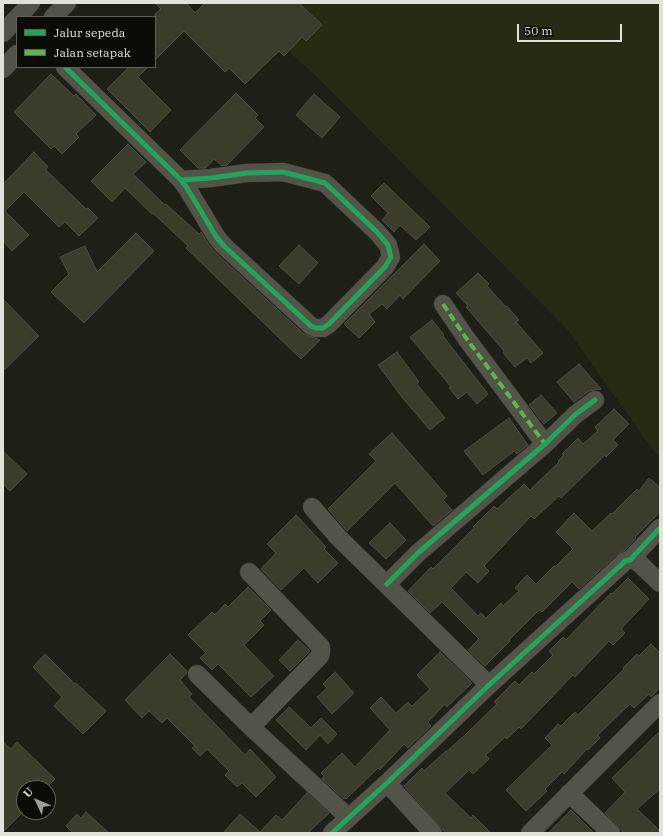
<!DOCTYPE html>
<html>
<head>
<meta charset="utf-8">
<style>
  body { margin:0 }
  #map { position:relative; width:663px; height:836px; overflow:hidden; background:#1e2016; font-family:"IBM Plex Serif",serif }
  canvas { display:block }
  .frame { position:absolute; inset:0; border:4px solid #e2e2d8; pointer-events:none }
  .legend { position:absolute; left:16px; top:16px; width:140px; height:52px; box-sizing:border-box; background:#0b0c05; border:1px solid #616259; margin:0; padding:5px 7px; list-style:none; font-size:12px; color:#e2e2d8 }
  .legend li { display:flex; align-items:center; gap:8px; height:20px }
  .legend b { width:20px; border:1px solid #616259 }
  .north { position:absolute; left:16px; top:780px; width:40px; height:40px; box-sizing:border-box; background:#0b0c05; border:1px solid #616259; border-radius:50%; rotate:314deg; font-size:11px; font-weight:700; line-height:16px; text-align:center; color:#e2e2d8 }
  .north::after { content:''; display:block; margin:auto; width:14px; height:18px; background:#9d9e94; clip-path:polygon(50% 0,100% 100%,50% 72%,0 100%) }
  .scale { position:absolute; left:517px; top:24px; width:105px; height:18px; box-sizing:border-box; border:2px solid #e2e2d8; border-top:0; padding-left:5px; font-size:12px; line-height:14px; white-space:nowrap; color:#e2e2d8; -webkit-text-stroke:3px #0b0c05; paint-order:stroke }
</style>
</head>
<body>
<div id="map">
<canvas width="663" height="836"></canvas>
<div class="frame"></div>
<ul class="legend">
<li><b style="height:5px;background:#20a55d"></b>Jalur sepeda</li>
<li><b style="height:5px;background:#58b947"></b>Jalan setapak</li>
</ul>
<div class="north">U</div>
<div class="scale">50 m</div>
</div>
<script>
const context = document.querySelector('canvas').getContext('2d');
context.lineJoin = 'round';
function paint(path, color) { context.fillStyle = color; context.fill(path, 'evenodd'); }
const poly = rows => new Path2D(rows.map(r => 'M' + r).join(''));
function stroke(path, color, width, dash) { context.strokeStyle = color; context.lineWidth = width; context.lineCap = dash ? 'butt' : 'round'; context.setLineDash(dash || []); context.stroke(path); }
paint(poly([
  [236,3,660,3,660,457,653,450,567,329,316,76]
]), '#292a14');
const building = poly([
  [155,3,186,3,195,13,205,3,299,3,322,25,306,41,302,37,284,56,279,51,245,84,229,68,225,72,184,31,155,60,155,14,161,9,155,3],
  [129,67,148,67,138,77,171,110,150,132,107,89,129,67],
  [51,74,74,96,76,94,96,115,76,134,79,137,62,154,54,146,51,149,14,112,51,74],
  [236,93,258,115,255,118,264,127,227,165,222,166,214,159,206,168,198,168,180,150,236,93],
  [314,94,340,117,322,138,296,115,314,94],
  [128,144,146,162,133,174,165,205,166,204,199,234,201,232,209,245,217,254,304,334,320,340,301,359,186,248,188,246,153,213,152,214,125,188,112,202,91,181,128,144],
  [34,152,48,167,46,170,86,209,88,208,98,218,79,236,65,222,59,227,24,192,5,211,29,235,12,251,3,241,3,184,34,152],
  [384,183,430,227,416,240,400,225,394,232,382,220,388,213,371,196,384,183],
  [136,233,154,251,84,323,51,292,69,274,60,257,85,246,97,272,136,233],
  [424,244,440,261,403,299,400,295,387,309,382,304,369,314,375,322,359,338,344,324,424,244],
  [299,245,318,263,299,284,279,266,299,245],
  [478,273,489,284,487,286,506,307,507,306,519,320,516,322,543,353,531,363,527,358,515,367,503,353,504,351,466,307,468,306,456,293,478,273],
  [3,299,39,336,3,371,3,299],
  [432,320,444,335,443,336,488,394,477,404,467,392,458,399,449,388,451,387,410,337,432,320],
  [397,352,419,382,417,384,445,418,430,430,401,396,378,365,397,352],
  [579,364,601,389,589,391,574,402,557,382,579,364],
  [541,395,557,413,544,424,529,405,541,395],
  [614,409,629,424,613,440,618,445,606,457,605,455,561,498,559,496,534,519,531,516,484,566,489,571,478,583,466,572,451,588,478,616,481,613,486,618,501,603,503,606,519,591,515,588,527,575,536,584,554,566,555,567,573,549,556,532,574,513,592,531,611,513,612,514,637,489,639,491,649,478,660,487,660,512,635,537,636,538,625,550,618,554,579,589,572,582,542,612,539,610,509,640,510,641,485,666,468,650,479,639,442,602,430,613,408,591,431,567,433,569,474,528,473,527,494,506,497,509,524,484,530,490,559,462,558,461,564,455,562,454,578,438,583,444,598,431,595,427,614,409],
  [509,418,528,445,517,454,514,451,483,475,464,451,509,418],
  [392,433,447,496,443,500,452,510,433,526,395,483,347,531,328,509,376,461,369,454,392,433],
  [3,451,27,474,10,491,3,484,3,451],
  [296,515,326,547,324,549,338,563,318,583,304,568,281,590,261,569,276,553,267,544,296,515],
  [390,523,406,540,386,559,369,543,390,523],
  [628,578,649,599,621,629,625,633,613,645,609,641,575,677,573,675,521,729,519,727,507,739,505,737,486,755,489,759,473,774,469,770,445,793,471,818,473,815,491,833,446,833,404,786,422,768,424,771,446,751,446,752,466,734,497,704,494,702,515,681,519,685,532,672,534,674,553,655,549,651,563,637,566,640,611,593,612,594,628,578],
  [248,587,271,610,260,621,264,625,244,645,274,676,251,697,218,664,212,670,200,658,206,653,188,635,212,612,215,615,225,604,228,607,248,587],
  [298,640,310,651,290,671,279,660,298,640],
  [651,644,660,653,660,688,651,697,649,694,634,708,630,704,598,735,600,738,588,750,587,749,564,774,562,772,545,789,547,791,526,811,506,790,552,745,545,738,558,724,561,726,575,712,578,715,624,669,623,668,637,654,639,656,651,644],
  [440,652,472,683,447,707,445,704,428,722,431,726,408,748,404,744,380,770,378,768,346,799,345,798,344,799,322,779,324,776,321,773,342,753,355,767,390,730,370,708,381,697,396,713,408,702,412,706,430,689,417,675,440,652],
  [45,654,75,684,76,683,106,711,83,734,54,706,62,697,33,667,45,654],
  [170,654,187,671,187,673,180,680,192,694,189,697,245,755,250,749,276,777,256,797,242,783,237,787,225,775,229,771,207,749,200,756,192,748,195,746,167,718,162,723,149,711,142,718,125,700,170,654],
  [335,672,354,693,332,714,317,697,327,688,323,684,335,672],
  [289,707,311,728,321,718,337,734,328,744,320,735,306,750,276,720,289,707],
  [660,731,660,789,637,809,660,831,660,833,624,833,605,813,625,792,612,778,660,731],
  [3,742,11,749,17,742,55,779,46,788,24,788,24,811,3,832,3,742],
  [307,793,329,813,308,833,223,833,240,814,260,832,276,815,282,820,307,793],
  [571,810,594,833,548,833,571,810],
  [86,812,109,833,73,833,66,826,77,814,81,818,86,812]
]);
paint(building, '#3c3c2c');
stroke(building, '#4b4d44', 1);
const minor = poly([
  [18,17,31,3],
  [53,17,67,3],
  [3,33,17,18],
  [65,67,181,180,187,188,217,238,224,246,311,326,316,328,323,328,329,324,385,267,391,257,388,245,377,232,325,183,283,172,247,173,211,178,181,180],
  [3,69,17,54],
  [443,304,466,338,545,444],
  [312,507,338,537,489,685],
  [630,560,634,560,639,563,660,583],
  [249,572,321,647,321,652,320,656,251,727],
  [387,584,418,553,545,444,576,414,595,400],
  [197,674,251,727,348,817],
  [387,783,433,833],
  [569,793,611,833],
  [332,833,387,783,489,685,620,566,625,561,630,560,660,528],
  [530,833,660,703]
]);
stroke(minor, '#393a32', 19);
stroke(minor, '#535348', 18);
stroke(poly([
  [443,304,466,338,545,444]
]), '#58b947', 4, [8, 4]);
stroke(poly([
  [65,67,181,180,187,188,217,238,224,246,311,326,316,328,323,328,329,324,385,267,391,257,388,245,377,232,325,183,283,172,247,173,211,178,181,180],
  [387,584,418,553,545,444,576,414,595,400],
  [332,833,387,783,489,685,620,566,625,561,630,560,660,528]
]), '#20a55d', 5);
</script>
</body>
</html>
